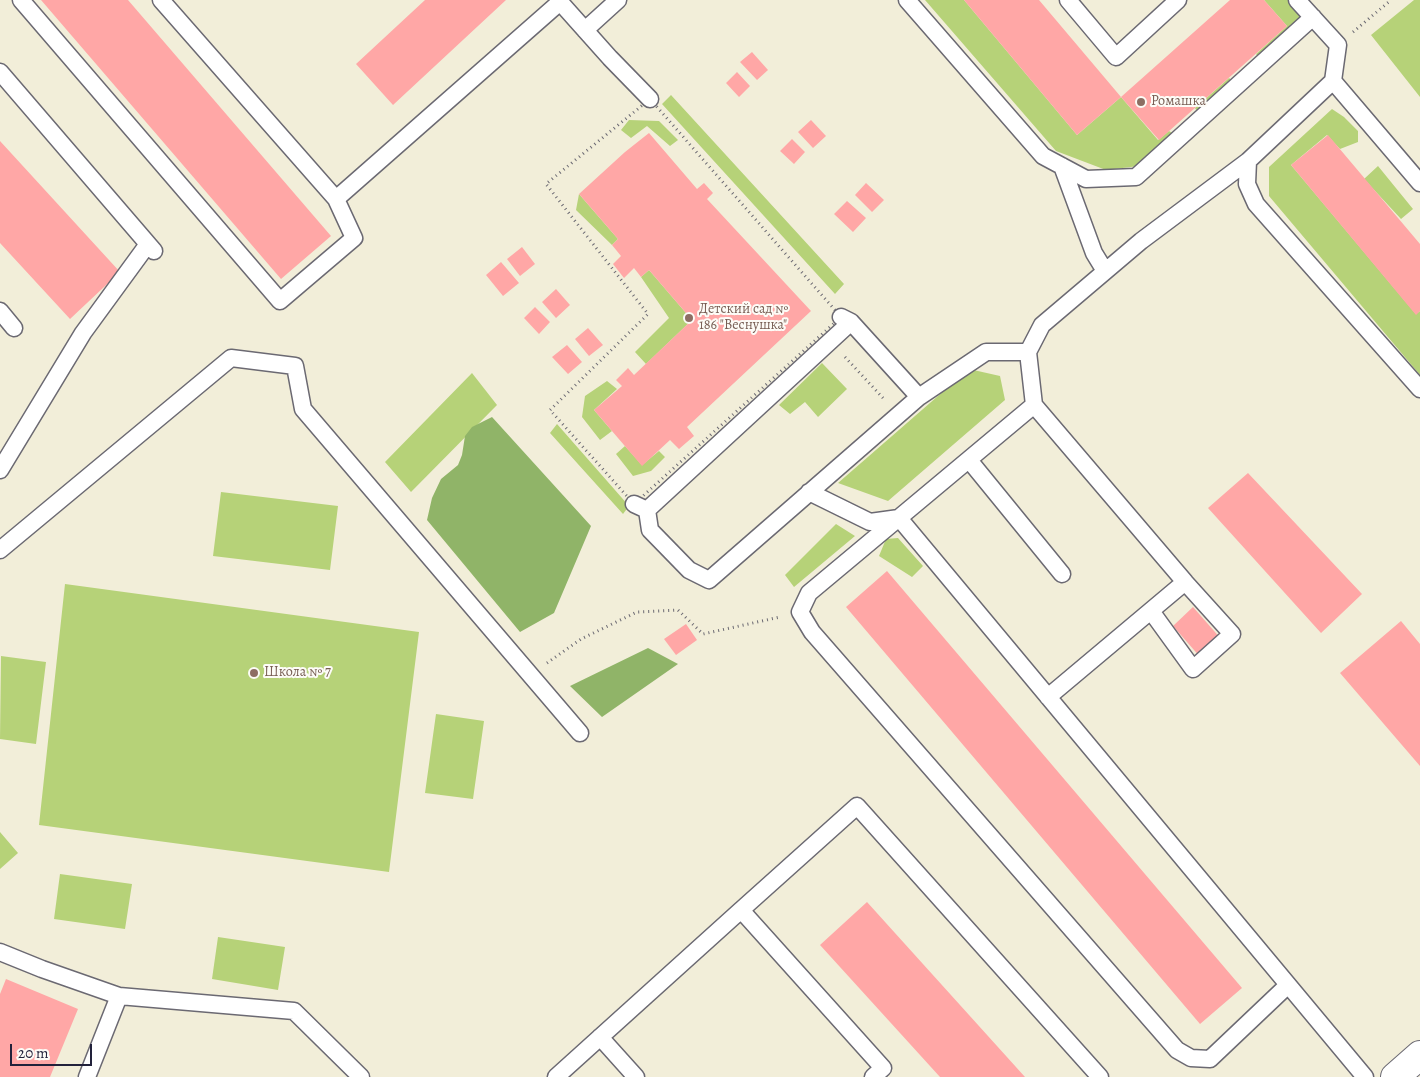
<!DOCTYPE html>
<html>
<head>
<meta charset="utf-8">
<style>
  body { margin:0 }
  #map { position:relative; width:1420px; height:1077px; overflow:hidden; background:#f2eed9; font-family:Alegreya,serif }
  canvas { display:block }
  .scale { position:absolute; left:10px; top:1044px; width:82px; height:22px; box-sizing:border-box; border:2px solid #22223b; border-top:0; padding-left:6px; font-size:15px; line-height:18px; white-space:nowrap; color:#22223b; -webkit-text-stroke:4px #fdfcf7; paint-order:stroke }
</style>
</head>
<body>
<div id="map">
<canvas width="1420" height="1077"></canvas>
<div class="scale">20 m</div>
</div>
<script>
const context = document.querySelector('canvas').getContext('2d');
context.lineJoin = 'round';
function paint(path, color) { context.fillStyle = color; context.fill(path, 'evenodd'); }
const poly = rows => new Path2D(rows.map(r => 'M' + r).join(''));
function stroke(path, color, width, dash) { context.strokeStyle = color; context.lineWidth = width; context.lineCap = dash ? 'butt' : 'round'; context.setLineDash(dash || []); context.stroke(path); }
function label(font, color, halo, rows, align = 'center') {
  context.font = font + ' Alegreya,serif'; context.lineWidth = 4; context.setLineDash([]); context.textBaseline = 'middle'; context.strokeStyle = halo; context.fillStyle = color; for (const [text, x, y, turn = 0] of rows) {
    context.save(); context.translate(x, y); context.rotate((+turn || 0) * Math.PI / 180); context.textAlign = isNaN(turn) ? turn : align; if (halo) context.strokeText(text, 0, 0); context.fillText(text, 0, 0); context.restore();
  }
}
paint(poly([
  [925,0,964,0,1077,135,1121,97,1158,140,1169,131,1177,136,1139,166,1106,170,1056,151],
  [1264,0,1289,0,1302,18,1259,58,1256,54,1287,26],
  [1414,0,1420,0,1420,97,1371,35],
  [1229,78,1234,82,1198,113,1195,108],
  [671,95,844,284,835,294,662,104],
  [1332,109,1344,117,1358,131,1358,142,1340,149,1327,135,1291,165,1416,314,1420,311,1420,375,1269,196,1269,167],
  [629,120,659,121,678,140,670,146,647,126,631,138,621,130],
  [1378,166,1413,209,1401,219,1364,179],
  [579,194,618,239,612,245,576,210],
  [649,270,692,320,646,364,635,352,669,318,641,277],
  [822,363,847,389,818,417,805,402,790,414,779,405],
  [969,369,1000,376,1005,400,888,501,838,483],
  [472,373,497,405,411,492,385,462],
  [607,381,617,389,594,410,612,431,600,440,582,417,585,396],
  [557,424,629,506,623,514,550,433],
  [625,446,642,465,659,451,665,457,651,471,633,476,616,454],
  [221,492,338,506,330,570,213,556],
  [836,524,855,536,794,587,785,575],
  [898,538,923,566,912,577,879,556,886,539],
  [65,584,419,632,389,872,39,825],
  [1,656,46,662,36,744,0,739],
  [436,714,484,721,473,799,425,793],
  [0,832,18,853,0,869],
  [60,874,132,884,125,929,54,919],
  [218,937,285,947,278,990,212,979]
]), '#b6d278');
paint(poly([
  [492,417,591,526,554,613,520,632,427,520,432,498,441,479,458,465,462,455,465,436,472,427],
  [648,648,678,664,602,717,570,686]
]), '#90b468');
paint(poly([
  [41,0,128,0,331,236,281,279],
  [425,0,506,0,393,105,356,64],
  [964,0,1039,0,1121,97,1230,0,1264,0,1287,26,1159,140,1121,97,1077,135],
  [752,52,768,70,757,80,740,62],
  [737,72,750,86,739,97,726,83],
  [811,120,826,136,813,148,798,132],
  [649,133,697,189,704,183,713,193,707,199,811,311,687,427,694,436,679,449,670,440,642,466,594,410,622,386,616,380,628,368,634,375,692,320,649,270,641,277,634,268,624,278,613,264,621,256,612,245,618,239,579,194,625,152],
  [1328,135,1420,244,1420,311,1416,315,1291,165],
  [792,139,805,152,794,164,780,151],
  [0,141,120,272,70,319,0,243],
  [866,183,884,200,872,212,855,195],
  [847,201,866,218,853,232,834,214],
  [522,247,535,264,520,276,507,259],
  [501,262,519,283,503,296,486,275],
  [556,289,570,305,556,318,542,302],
  [535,307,550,322,539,334,524,318],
  [588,328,603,345,589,356,575,339],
  [567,345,582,362,568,374,552,357],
  [1248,473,1362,594,1321,633,1208,508],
  [887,571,1242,988,1200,1024,846,607],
  [1193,607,1222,640,1201,658,1173,626],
  [1401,621,1420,644,1420,766,1340,673],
  [686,624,697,640,676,655,664,639],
  [867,902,1025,1077,940,1077,820,945],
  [6,979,78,1009,50,1077,0,1077,0,994]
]), '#ffa7a6');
const service = poly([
  [21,0,280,301,354,238,336,199,161,0],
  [907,0,1043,156,1086,179,1136,177,1313,17],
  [1068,0,1116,57,1178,0],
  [1297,0,1338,45,1333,81,1248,161,1247,184,1256,204,1420,389],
  [560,2,610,58,650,99],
  [585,30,618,0],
  [0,72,154,251],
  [1333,81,1420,183],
  [1248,161,1141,241,1042,325,1028,352,1034,405,809,593,800,612,812,632,1177,1050,1191,1058,1210,1059,1288,985],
  [1062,166,1094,253,1105,271],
  [336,199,560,2,559,0],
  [0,311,14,328],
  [919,397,986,352,1028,352],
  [1034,405,1185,582,1048,697],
  [969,460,1062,574],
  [0,470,83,333,148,244],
  [809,492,870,522,899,518],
  [634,504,647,510,650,530,689,570,709,580,919,397,851,322,841,317],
  [647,510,851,322],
  [899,518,1365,1077],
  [0,550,231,358,295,366,303,409,580,733],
  [1151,611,1193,669,1232,634,1185,582],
  [0,952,42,969,119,996],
  [600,1037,636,1077],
  [87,1077,119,996,294,1011,361,1077],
  [556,1077,741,910],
  [873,1077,883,1068,741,910,857,806,1100,1077]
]);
const minor = poly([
  [1395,1077,1420,1055]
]);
stroke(service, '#6b6972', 19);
stroke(minor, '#6b6972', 30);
stroke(poly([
  [1353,32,1391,0],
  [650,99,841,317,634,504,550,410,648,314,546,184,650,99],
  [845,357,883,398],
  [547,663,581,639,637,612,678,610,703,634,780,617]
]), '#6b6972', 3, [1, 4]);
stroke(service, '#fff', 16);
stroke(minor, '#fff', 28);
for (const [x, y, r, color] of [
  [1141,102,5,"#8d6e63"],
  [689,318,5,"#8d6e63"],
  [254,673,5,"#8d6e63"]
]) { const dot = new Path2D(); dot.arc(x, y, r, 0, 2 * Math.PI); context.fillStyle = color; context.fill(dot); stroke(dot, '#fdfcf7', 2); }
label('14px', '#785e54', '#fdfcf7', [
  ["Ромашка",1151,102],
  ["Детский сад №",699,310],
  ["186 \"Веснушка\"",699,326],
  ["Школа № 7",264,673]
], 'left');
</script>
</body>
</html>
